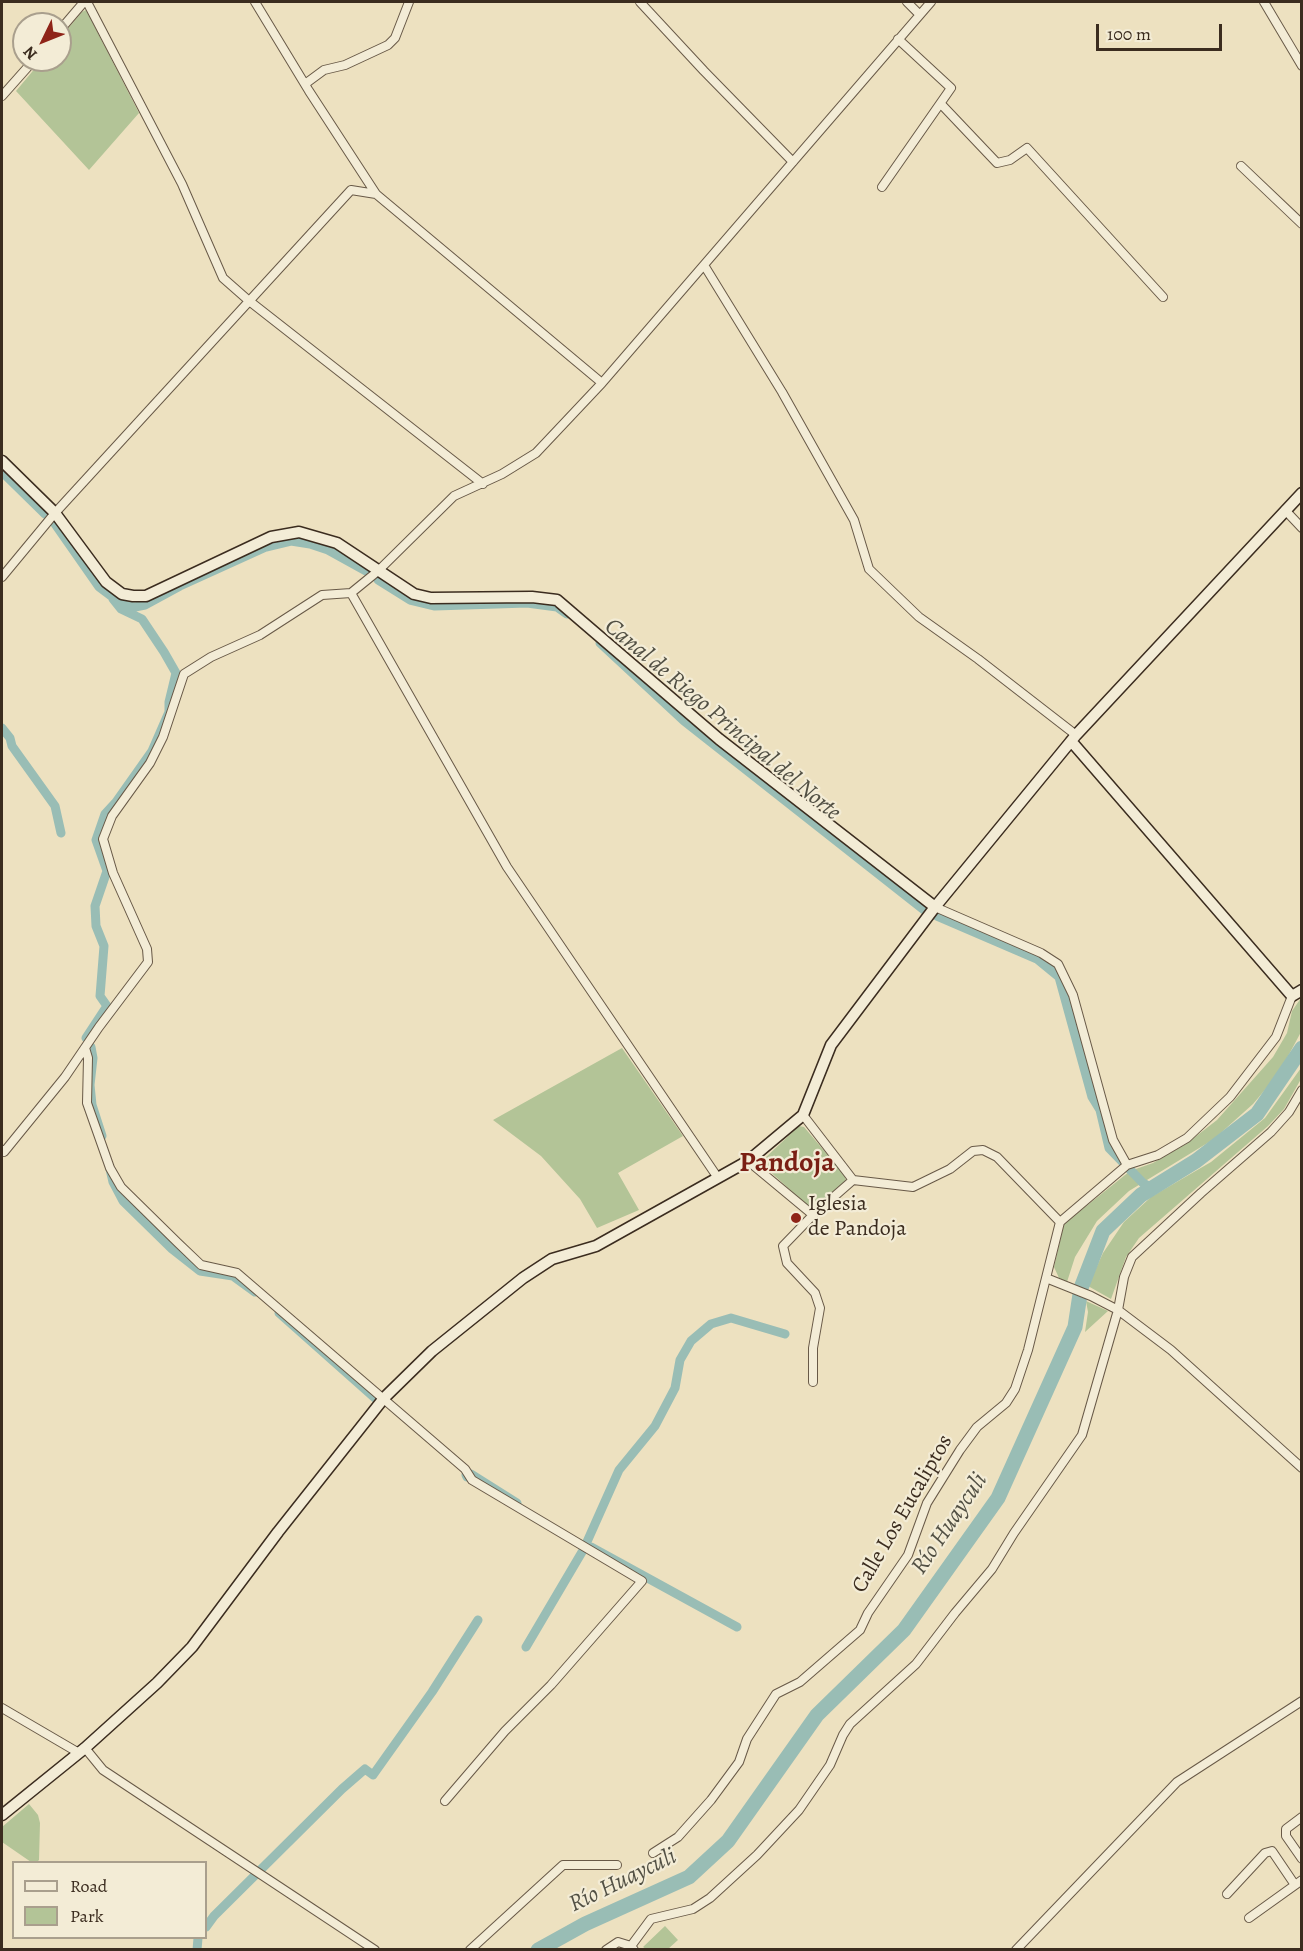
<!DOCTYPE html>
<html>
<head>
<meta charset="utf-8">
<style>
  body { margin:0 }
  #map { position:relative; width:1303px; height:1951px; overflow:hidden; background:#ede1c0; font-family:Alegreya,serif }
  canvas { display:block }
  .frame { position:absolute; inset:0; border:3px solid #3b2c1f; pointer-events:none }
  .legend { position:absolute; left:12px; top:1861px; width:195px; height:78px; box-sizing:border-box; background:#f3ecd6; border:2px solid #a99f8d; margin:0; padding:8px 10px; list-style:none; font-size:18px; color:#3b2c1f }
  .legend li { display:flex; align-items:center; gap:12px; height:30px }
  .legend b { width:30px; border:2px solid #a99f8d }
  .north { position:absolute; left:12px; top:12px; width:60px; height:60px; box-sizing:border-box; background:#f3ecd6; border:2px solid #a99f8d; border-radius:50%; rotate:227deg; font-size:16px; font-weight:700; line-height:24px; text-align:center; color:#3b2c1f }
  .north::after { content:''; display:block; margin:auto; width:21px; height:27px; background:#8f2418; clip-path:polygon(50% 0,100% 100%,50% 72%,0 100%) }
  .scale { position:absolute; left:1096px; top:24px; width:126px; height:27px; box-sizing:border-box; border:3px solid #3b2c1f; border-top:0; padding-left:8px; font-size:18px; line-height:21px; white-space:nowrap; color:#3b2c1f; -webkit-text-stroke:4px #f3ecd6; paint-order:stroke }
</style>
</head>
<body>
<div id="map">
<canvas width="1303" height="1951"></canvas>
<div class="frame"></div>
<ul class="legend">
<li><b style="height:8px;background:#f3ecd6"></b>Road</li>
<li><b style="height:16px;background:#b3c497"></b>Park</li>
</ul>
<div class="north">N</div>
<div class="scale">100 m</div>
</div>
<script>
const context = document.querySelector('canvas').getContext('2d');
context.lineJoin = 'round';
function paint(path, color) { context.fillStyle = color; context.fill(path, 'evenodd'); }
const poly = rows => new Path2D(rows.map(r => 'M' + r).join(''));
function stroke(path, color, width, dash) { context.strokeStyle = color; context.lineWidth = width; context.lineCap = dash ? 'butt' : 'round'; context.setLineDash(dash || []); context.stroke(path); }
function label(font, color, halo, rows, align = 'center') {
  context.font = font + ' Alegreya,serif'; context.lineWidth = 4.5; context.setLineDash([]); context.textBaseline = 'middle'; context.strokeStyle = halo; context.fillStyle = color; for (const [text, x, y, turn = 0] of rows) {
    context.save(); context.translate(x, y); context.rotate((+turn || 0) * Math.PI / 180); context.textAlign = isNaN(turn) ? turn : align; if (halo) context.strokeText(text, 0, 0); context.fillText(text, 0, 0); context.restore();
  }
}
paint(poly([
  [86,10,139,113,89,170,16,91,42,60,60,60,60,38,82,12],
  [1301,998,1301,1032,1279,1073,1253,1104,1214,1139,1129,1191,1097,1221,1075,1257,1067,1282,1059,1278,1054,1267,1064,1224,1130,1171,1153,1163,1186,1144,1217,1120,1273,1057,1287,1033,1292,1011],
  [622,1048,683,1136,618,1173,639,1210,597,1228,580,1199,541,1156,493,1120],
  [1301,1068,1301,1079,1284,1109,1268,1126,1139,1238,1126,1257,1111,1299,1088,1286,1103,1253,1124,1222,1151,1197,1211,1162,1265,1118],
  [799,1126,804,1127,844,1174,846,1180,818,1205,811,1209,765,1167,764,1159],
  [1086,1301,1108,1311,1085,1332,1088,1312],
  [29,1804,38,1815,40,1823,39,1860,37,1862,31,1862,2,1842,2,1827],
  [665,1926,678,1940,668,1949,646,1949,643,1947]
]), '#b3c497');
stroke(poly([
  [2,472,45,514],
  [55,524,99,587,123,605,135,607,145,605,180,586,266,547,291,541,310,544,328,550,366,571],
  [378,580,410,600,435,606,527,603,557,607,567,614],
  [600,643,684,721,924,910],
  [2,728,10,738,12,746,55,806,61,833],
  [937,916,1037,959,1059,977,1092,1097,1100,1110,1109,1148,1143,1183,1152,1188],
  [86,1038,107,1006,100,996,104,946,96,926,95,906,107,871,96,840,105,814,116,802,152,751,169,712,169,702,176,673,164,652,142,619,121,609,113,599],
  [91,1047,93,1058,90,1085,92,1105,102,1136],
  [110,1169,113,1182,123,1201,172,1249,200,1271,233,1276,255,1292],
  [279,1313,377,1400],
  [466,1475,467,1477,471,1474,517,1503],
  [586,1544,619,1470,655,1426,675,1388,680,1360,691,1341,711,1324,731,1318,785,1334],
  [591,1547,737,1627],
  [526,1647,582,1552],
  [206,1927,214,1916,342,1789,365,1769,373,1775,432,1692,478,1620],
  [197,1950,198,1938]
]), '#99bdb5', 9);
stroke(poly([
  [538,1950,585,1924,689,1877,728,1841,817,1715,904,1630,998,1498,1075,1327,1081,1288,1103,1231,1141,1195,1196,1161,1257,1114,1302,1048]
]), '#99bdb5', 15);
const street = poly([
  [87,2,182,184,223,278,248,300,483,484],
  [255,2,309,91,376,194,602,383],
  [640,2,704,71,793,162],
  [907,2,919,14],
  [1264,2,1302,66],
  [60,30,84,2],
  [305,84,324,70,345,65,388,45,395,38,409,2],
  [2,96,34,60],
  [941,104,997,163,1010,160,1027,148,1163,297],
  [1241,166,1302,224],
  [882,187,951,88,898,39],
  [704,265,782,392,854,520,869,569,919,617,978,659,1076,735],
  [1285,510,1302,528],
  [2,577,55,513,351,190,376,194],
  [351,593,507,867,718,1178],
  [935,907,1041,953,1058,964,1073,995,1113,1140,1127,1165],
  [85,1048,88,1058,87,1103,110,1168,121,1187,178,1243,201,1265,237,1273,465,1469,472,1480,642,1581,551,1685,505,1731,445,1801],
  [2,1150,4,1152,65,1077,99,1027,148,962,147,949,113,873,103,839,112,816,150,763,163,737,184,674,211,657,260,635,322,595,351,593,378,571,454,496,502,474,536,453,602,383,931,2],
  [748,1161,813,1215,853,1180,803,1115],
  [853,1180,913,1187,950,1169,973,1151,983,1150,997,1157,1060,1222],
  [813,1215,783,1246,787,1263,815,1293,820,1308,813,1348,813,1382],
  [1046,1278,1091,1296,1118,1310,1171,1350,1302,1468],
  [2,1708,79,1753],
  [85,1748,103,1770,375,1950],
  [1302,1817,1286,1829,1286,1836,1302,1859],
  [653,1853,678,1837,711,1800,739,1762,747,1739,776,1694,800,1682,860,1630,868,1613,908,1555,927,1503,960,1450,977,1427,1006,1403,1015,1389,1028,1350,1060,1222,1127,1165,1158,1155,1187,1138,1230,1097,1276,1037,1292,996],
  [1227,1894,1265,1853,1272,1851,1295,1885],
  [1249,1918,1302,1880],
  [470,1950,563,1865,617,1865],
  [606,1950,618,1942,631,1946],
  [634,1950,631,1946,651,1919,693,1909,710,1898,757,1855,799,1810,830,1765,843,1735,850,1724,916,1664,955,1613,992,1569,1014,1533,1082,1435,1118,1310,1124,1277,1132,1257,1201,1193,1271,1132,1289,1112,1302,1090],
  [1016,1950,1177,1782,1302,1701]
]);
const secondary = poly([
  [2,461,55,513,106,582,122,594,133,596,146,596,271,537,299,532,337,543,414,594,431,598,532,597,557,600,719,739,935,907],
  [1071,741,1292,996,1302,990],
  [2,1815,85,1748,157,1683,192,1647,278,1532,384,1398,432,1351,523,1278,552,1259,596,1246,748,1161,803,1115,831,1045,935,907,1076,735,1302,493]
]);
stroke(street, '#685947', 10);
stroke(secondary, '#3b2c1f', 13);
stroke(street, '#f3ecd6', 8);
stroke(secondary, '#f3ecd6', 10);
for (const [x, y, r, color] of [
  [796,1218,6,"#8f2418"]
]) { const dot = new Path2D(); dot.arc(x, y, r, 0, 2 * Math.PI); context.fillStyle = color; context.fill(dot); stroke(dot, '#f3ecd6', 2); }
label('22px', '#3b2c1f', '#f3ecd6', [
  ["Iglesia",808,1205],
  ["de Pandoja",808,1230]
], 'left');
label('22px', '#3b2c1f', '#f3ecd6', [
  ["Calle Los Eucaliptos",903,1514,-60]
]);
label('italic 24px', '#525044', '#f3ecd6', [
  ["Canal de Riego Principal del Norte",722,720,40],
  ["Río Huayculi",950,1524,-56],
  ["Río Huayculi",623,1881,-26]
]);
label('bold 28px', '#7a1f14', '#f3ecd6', [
  ["Pandoja",787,1164]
]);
</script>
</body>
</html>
